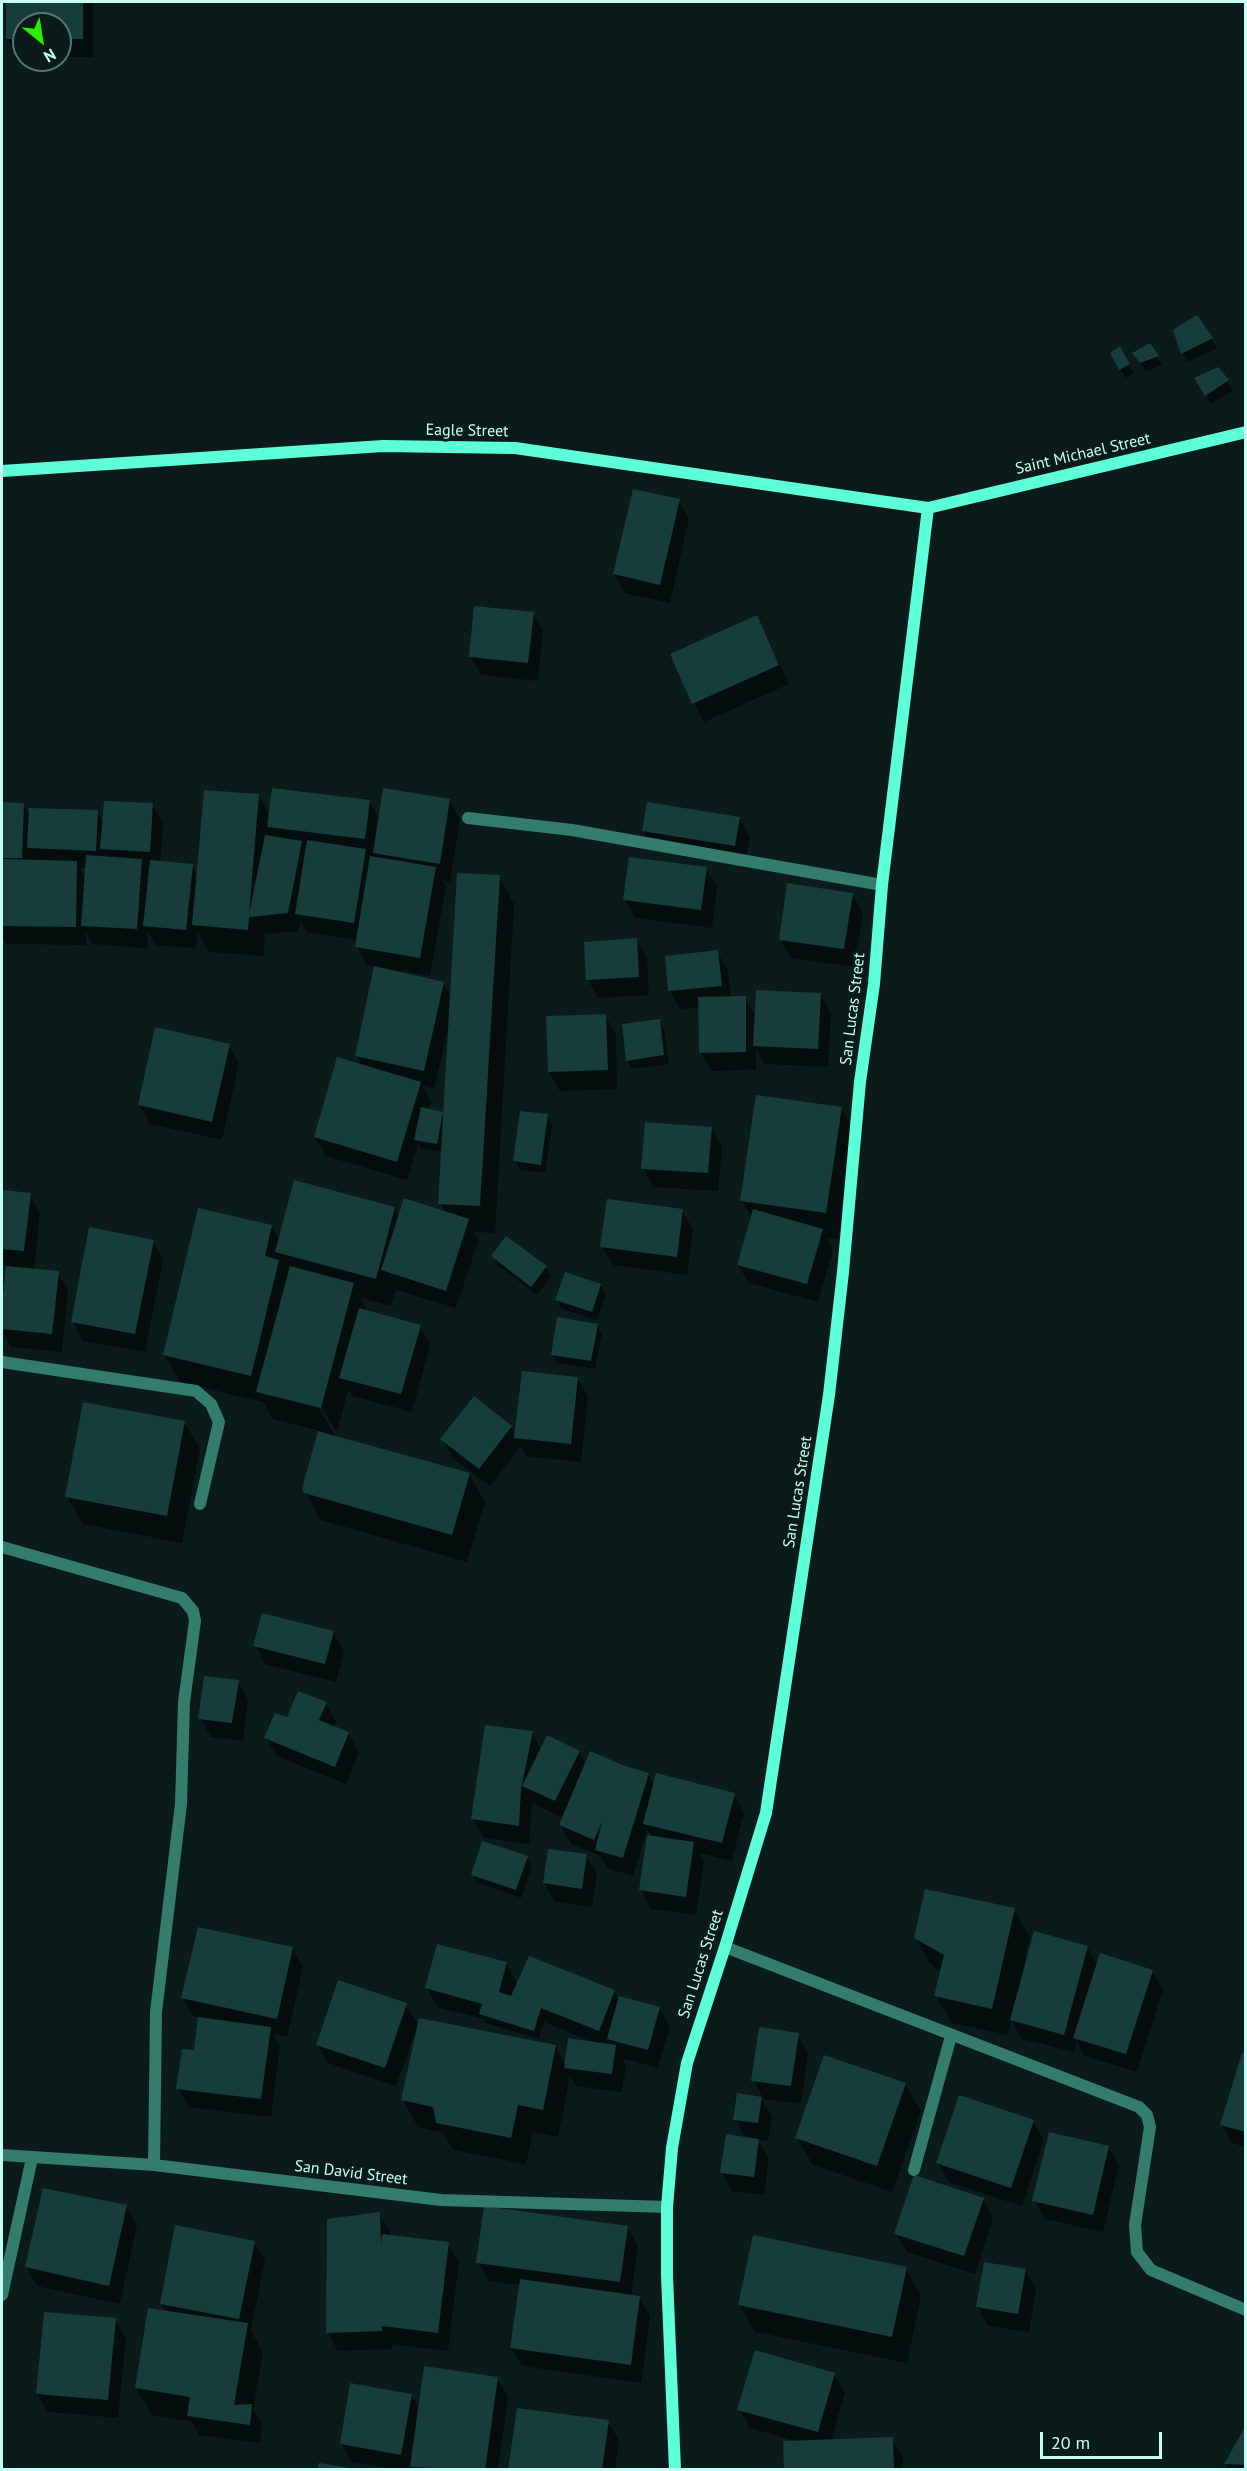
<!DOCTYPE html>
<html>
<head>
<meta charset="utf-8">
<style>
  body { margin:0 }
  #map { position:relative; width:1247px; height:2471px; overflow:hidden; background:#0a1b1a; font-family:"PT Sans",sans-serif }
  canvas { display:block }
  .frame { position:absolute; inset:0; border:3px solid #c5fff6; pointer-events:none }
  .north { position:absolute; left:12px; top:12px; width:60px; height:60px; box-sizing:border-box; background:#0a1b1a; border:2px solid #557672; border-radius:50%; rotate:150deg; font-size:16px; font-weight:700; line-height:24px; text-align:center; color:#c5fff6 }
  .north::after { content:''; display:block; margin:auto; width:21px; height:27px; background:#28f000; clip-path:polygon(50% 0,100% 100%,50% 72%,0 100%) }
  .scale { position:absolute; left:1040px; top:2432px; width:122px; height:27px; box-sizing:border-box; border:3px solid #c5fff6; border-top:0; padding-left:8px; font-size:18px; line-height:21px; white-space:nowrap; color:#c5fff6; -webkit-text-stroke:4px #0a1b1a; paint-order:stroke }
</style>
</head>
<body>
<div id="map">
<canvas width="1247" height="2471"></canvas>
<div class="frame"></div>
<div class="north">N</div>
<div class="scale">20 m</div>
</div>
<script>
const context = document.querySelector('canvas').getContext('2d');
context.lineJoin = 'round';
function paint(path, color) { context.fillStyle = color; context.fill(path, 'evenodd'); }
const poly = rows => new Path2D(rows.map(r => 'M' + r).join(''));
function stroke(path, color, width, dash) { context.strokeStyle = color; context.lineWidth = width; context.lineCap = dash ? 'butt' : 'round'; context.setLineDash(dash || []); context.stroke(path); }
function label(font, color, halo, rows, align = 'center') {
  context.font = font + ' "PT Sans",sans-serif'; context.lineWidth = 6; context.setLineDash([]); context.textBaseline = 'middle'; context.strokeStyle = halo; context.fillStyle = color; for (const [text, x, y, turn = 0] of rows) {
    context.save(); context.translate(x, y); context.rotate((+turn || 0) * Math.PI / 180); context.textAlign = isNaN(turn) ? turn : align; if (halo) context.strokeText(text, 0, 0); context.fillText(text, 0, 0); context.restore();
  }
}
paint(poly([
  [7,2,93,2,93,57,60,57,60,24,24,24,24,57,18,57,7,38],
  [1197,317,1217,348,1188,362,1183,353],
  [1119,348,1134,373,1125,378,1112,353],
  [1134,354,1157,357,1162,365,1146,372],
  [1218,369,1233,390,1211,404,1196,378],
  [679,501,689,519,670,603,625,593,614,574],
  [533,613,543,631,538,681,481,675,471,657],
  [757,617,789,684,704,722,694,703],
  [258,795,270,815,369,801,380,820,449,801,460,819,450,882,442,880,446,886,430,976,399,971,399,973,443,983,451,997,499,877,514,904,495,1233,474,1232,479,1239,456,1308,396,1290,391,1306,361,1298,369,1313,420,1327,430,1345,412,1412,352,1396,348,1390,337,1433,318,1401,316,1403,336,1437,469,1474,485,1502,467,1562,321,1520,303,1488,320,1431,273,1419,263,1402,180,1382,164,1355,271,1226,279,1240,394,1208,399,1217,446,1213,440,1203,443,1152,421,1148,418,1143,407,1180,326,1156,315,1137,362,1066,356,1056,376,967,367,965,356,946,357,940,307,932,300,921,298,931,265,934,263,956,209,952,198,932,196,948,156,945,148,931,147,948,93,944,86,932,86,945,6,944,2,936,2,803,23,804,30,815,97,812,104,823,152,805,163,823,160,863,192,865,198,876],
  [80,868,87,868,86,879,82,873],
  [448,1029,450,1029,445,1118,442,1113,428,1110,431,1101,422,1086,434,1089],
  [739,818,750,837,745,864,654,849,643,831],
  [706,868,717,887,712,928,635,918,625,900],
  [852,894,863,913,854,967,791,958,780,940],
  [636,940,647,958,649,995,598,998,588,980],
  [717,952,728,970,731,998,745,998,756,1017,820,994,831,1013,828,1067,765,1064,756,1048,756,1070,711,1071,701,1053,700,1007,680,1009,670,991,666,958],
  [605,1016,616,1034,617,1089,560,1091,549,1072,548,1018],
  [659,1020,664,1029,669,1064,632,1069,627,1060],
  [229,1045,239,1064,222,1140,150,1124,139,1105],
  [841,1108,857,1136,841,1240,826,1238,833,1249,818,1302,749,1283,738,1265,752,1218,742,1201],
  [547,1116,552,1125,545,1173,520,1170,515,1161],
  [711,1128,722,1147,718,1191,653,1187,643,1168],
  [2,1192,30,1195,40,1213,34,1270,58,1273,68,1291,62,1352,11,1347,2,1331,7,1267,2,1266],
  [682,1211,693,1229,687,1275,613,1265,602,1247],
  [153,1241,163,1260,145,1352,83,1341,73,1322],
  [493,1256,546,1267,551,1276,537,1295,498,1265],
  [600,1285,606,1294,597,1320,562,1309,557,1300],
  [597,1325,602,1334,595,1369,558,1363,552,1354],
  [578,1379,588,1397,581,1462,526,1456,521,1446,490,1486,453,1458,442,1439,511,1427,516,1436],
  [184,1422,200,1449,182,1543,83,1524,67,1497],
  [333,1632,344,1651,336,1682,265,1664,255,1645],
  [238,1682,248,1700,243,1741,211,1737,200,1718],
  [326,1703,336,1722,334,1728,348,1733,359,1752,346,1784,277,1756,266,1738,288,1719],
  [532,1733,541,1749,579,1752,586,1764,625,1768,648,1774,654,1785,734,1794,744,1813,732,1861,699,1853,704,1862,696,1915,651,1909,641,1890,652,1837,647,1829,633,1876,607,1868,601,1856,571,1844,560,1825,563,1818,532,1803,529,1844,484,1838,473,1819],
  [586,1855,597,1874,592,1907,555,1902,544,1883],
  [527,1858,532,1867,521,1898,478,1883,472,1874],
  [1014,1910,1030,1937,1025,1957,1087,1947,1098,1965,1152,1971,1163,1990,1137,2072,1085,2056,1077,2042,1074,2052,1022,2039,1011,2020,1008,2035,952,2023,936,1996,941,1971,931,1965,915,1938],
  [292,1948,303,1967,287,2037,273,2034,280,2047,271,2117,189,2107,178,2088,195,2052,200,2018,194,2017,183,1998],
  [506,1963,518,1985,614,1991,618,1998,659,2008,670,2027,658,2068,622,2058,626,2065,622,2092,576,2086,570,2076,558,2137,533,2132,526,2164,453,2150,443,2133,418,2127,403,2100,555,2046,566,2065,593,2042,544,2022,539,2039,486,2023,484,2019,437,2007,427,1988],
  [406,2005,418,2024,396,2086,328,2063,317,2044],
  [798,2035,808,2053,801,2104,762,2099,772,2117,768,2141,758,2140,769,2159,764,2195,732,2191,722,2173,746,2138,735,2119,739,2095,763,2098,753,2080],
  [1246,2055,1246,2147,1232,2143,1222,2125],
  [905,2084,921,2111,892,2192,813,2165,797,2138],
  [1033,2121,1044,2140,1022,2206,949,2182,938,2163],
  [1108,2147,1119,2165,1103,2232,1045,2219,1034,2200],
  [983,2199,993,2218,975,2274,907,2252,896,2234],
  [126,2207,137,2225,120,2304,37,2286,26,2267],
  [379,2214,390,2232,390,2237,448,2244,459,2262,448,2351,392,2344,392,2349,338,2351,328,2333],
  [627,2227,638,2246,631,2296,639,2298,650,2316,641,2383,522,2366,511,2347,520,2285,489,2281,478,2262],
  [254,2242,265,2260,251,2331,263,2352,253,2409,262,2424,260,2443,199,2435,192,2422,152,2415,136,2388,166,2312,161,2304],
  [906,2268,921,2296,907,2363,755,2332,739,2305],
  [1025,2270,1036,2289,1029,2332,988,2326,978,2307],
  [115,2320,126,2338,118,2418,48,2412,37,2394],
  [834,2375,845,2393,831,2441,892,2439,903,2457,903,2470,785,2470,799,2442,750,2428,739,2409],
  [497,2378,508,2397,498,2470,394,2470,352,2462,341,2443,411,2395,420,2410],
  [608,2422,619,2440,615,2470,510,2470],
  [1246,2428,1246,2470,1229,2470,1226,2464]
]), '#0007');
paint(poly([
  [6,2,83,2,83,39,60,39,60,24,24,24,24,39,6,39],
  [1197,315,1213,338,1181,354,1173,330],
  [1150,343,1159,356,1140,363,1132,353],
  [1120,346,1130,364,1119,370,1110,353],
  [1218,367,1229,380,1205,396,1194,378],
  [633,489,680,499,660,585,613,574],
  [474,606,534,612,528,663,469,657],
  [757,615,779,665,692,704,670,654],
  [272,788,370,800,365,839,267,827],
  [383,788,450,799,440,864,373,853],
  [204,790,259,794,249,914,265,835,302,841,288,913,249,917,248,930,192,925],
  [104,801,153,803,150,852,100,849],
  [2,802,24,803,22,858,2,858],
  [647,802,740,817,735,846,642,831],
  [29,808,98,810,96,851,27,848],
  [307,840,366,849,354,923,295,914],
  [86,855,142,859,137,929,81,926],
  [370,856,436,867,420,958,355,947],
  [629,857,707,867,701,910,623,900],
  [2,859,77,861,76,927,2,926],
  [150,860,193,864,186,930,143,926],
  [457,873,500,875,480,1206,438,1204],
  [787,883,853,893,844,949,779,940],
  [637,938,639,977,586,980,584,942],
  [718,950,722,986,668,991,665,956],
  [374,966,444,982,424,1071,355,1056],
  [756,990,821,993,818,1049,753,1046],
  [746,996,746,1052,699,1053,698,997],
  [606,1014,608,1070,548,1072,546,1016],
  [660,1019,664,1055,626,1061,622,1024],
  [155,1027,230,1044,212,1122,138,1105],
  [337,1057,421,1082,397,1162,314,1137],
  [756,1095,842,1107,826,1213,740,1201],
  [421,1107,443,1112,437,1144,414,1140],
  [520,1111,548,1114,541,1165,513,1161],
  [645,1122,712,1127,708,1173,641,1169],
  [294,1180,395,1207,376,1279,275,1252],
  [2,1190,31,1193,24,1251,2,1249],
  [404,1198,469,1219,446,1291,381,1270],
  [607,1199,683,1209,677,1257,600,1247],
  [198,1208,272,1225,265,1256,279,1260,251,1376,163,1355],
  [753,1209,823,1229,807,1284,737,1265],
  [89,1227,154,1240,135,1334,71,1322],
  [506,1236,547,1266,531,1287,491,1256],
  [6,1266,59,1271,52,1334,2,1329,2,1304],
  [290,1266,354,1283,321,1408,256,1392],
  [565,1272,601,1284,592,1312,555,1300],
  [359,1308,421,1325,401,1394,339,1378],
  [557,1317,598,1324,591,1361,551,1355],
  [522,1371,578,1377,571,1444,514,1438],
  [474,1396,512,1426,479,1469,440,1439],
  [83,1402,185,1421,167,1516,65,1497],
  [318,1431,470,1473,452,1535,304,1493,302,1488],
  [262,1613,334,1631,325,1664,253,1646],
  [204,1676,239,1680,232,1723,198,1719],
  [298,1691,327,1702,319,1720,349,1732,335,1767,264,1738,275,1713,287,1717],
  [485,1725,533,1731,521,1789,519,1826,471,1819],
  [547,1735,580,1751,555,1801,522,1786],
  [590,1751,625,1766,649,1773,623,1858,595,1850,602,1822,594,1840,559,1825],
  [656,1773,735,1793,722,1843,643,1824],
  [647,1835,694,1842,686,1897,639,1890],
  [482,1841,528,1856,516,1890,471,1875],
  [548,1849,587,1854,582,1889,543,1883],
  [925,1889,1015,1908,992,2009,934,1996,944,1955,914,1938],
  [198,1927,293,1947,277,2019,181,1998],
  [1034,1931,1088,1946,1064,2035,1010,2020],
  [437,1944,507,1962,499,1992,511,1996,529,1956,615,1990,599,2031,541,2008,534,2031,479,2014,482,2004,425,1988],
  [1100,1953,1153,1970,1126,2054,1073,2038],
  [338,1980,407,2003,385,2068,316,2045],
  [619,1996,660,2007,648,2050,607,2039],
  [198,2017,271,2027,261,2099,176,2089,182,2049,194,2050],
  [419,2018,556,2045,543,2110,518,2105,511,2138,436,2123,433,2107,401,2100],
  [759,2027,799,2033,791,2086,751,2081],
  [568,2038,616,2045,612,2074,564,2068],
  [1242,2053,1246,2054,1246,2132,1220,2125],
  [824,2055,906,2083,877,2166,795,2138],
  [737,2093,762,2097,758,2123,733,2120],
  [959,2095,1034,2120,1011,2188,936,2163],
  [1049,2132,1109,2146,1093,2215,1032,2201],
  [726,2134,759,2139,754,2177,720,2173],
  [914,2175,984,2198,964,2256,894,2234],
  [43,2188,127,2205,109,2286,25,2267],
  [484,2206,628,2226,620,2282,476,2263],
  [380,2212,381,2245,382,2234,449,2242,438,2333,382,2326,382,2331,326,2333,327,2219],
  [175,2225,255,2241,239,2319,160,2304],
  [753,2235,907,2267,892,2337,738,2305],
  [984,2262,1026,2269,1018,2314,976,2307],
  [520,2279,640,2296,631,2365,510,2348],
  [148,2308,248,2323,234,2405,252,2404,250,2425,187,2416,190,2397,135,2388],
  [44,2312,116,2318,108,2400,36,2394],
  [755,2350,835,2373,818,2432,737,2410],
  [424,2366,498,2377,485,2470,410,2467],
  [350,2383,412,2394,401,2455,340,2444],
  [517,2408,609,2420,602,2470,508,2470],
  [1246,2425,1246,2465,1224,2464],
  [893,2437,894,2470,784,2470,783,2441],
  [319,2463,350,2468,349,2470,317,2470]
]), '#163d3a');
stroke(poly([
  [468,818,572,830,882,885],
  [2,1362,196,1391,211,1404,219,1422,200,1504],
  [2,1547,182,1598,193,1611,195,1621,184,1702,181,1804,156,2012,154,2165],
  [725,1947,1139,2107,1147,2115,1150,2127,1135,2225,1137,2252,1151,2270,1246,2310],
  [2,2155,154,2165,441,2200,667,2207],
  [914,2170,951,2036],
  [2,2295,32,2158]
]), '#347c6b', 12);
stroke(poly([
  [2,471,383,446,515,448,928,508,1246,432],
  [675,2470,667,2276,667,2207,672,2148,687,2063,725,1947,766,1813,829,1395,843,1272,860,1082,874,984,882,885,928,508]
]), '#5cffd8', 12);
label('16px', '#c5fff6', '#0a1b1a', [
  ["Eagle Street",467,431,1],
  ["Saint Michael Street",1083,454,-13],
  ["San Lucas Street",853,1009,-83],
  ["San Lucas Street",798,1492,-81],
  ["San Lucas Street",701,1964,-72],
  ["San David Street",351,2173,7]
]);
</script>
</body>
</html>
